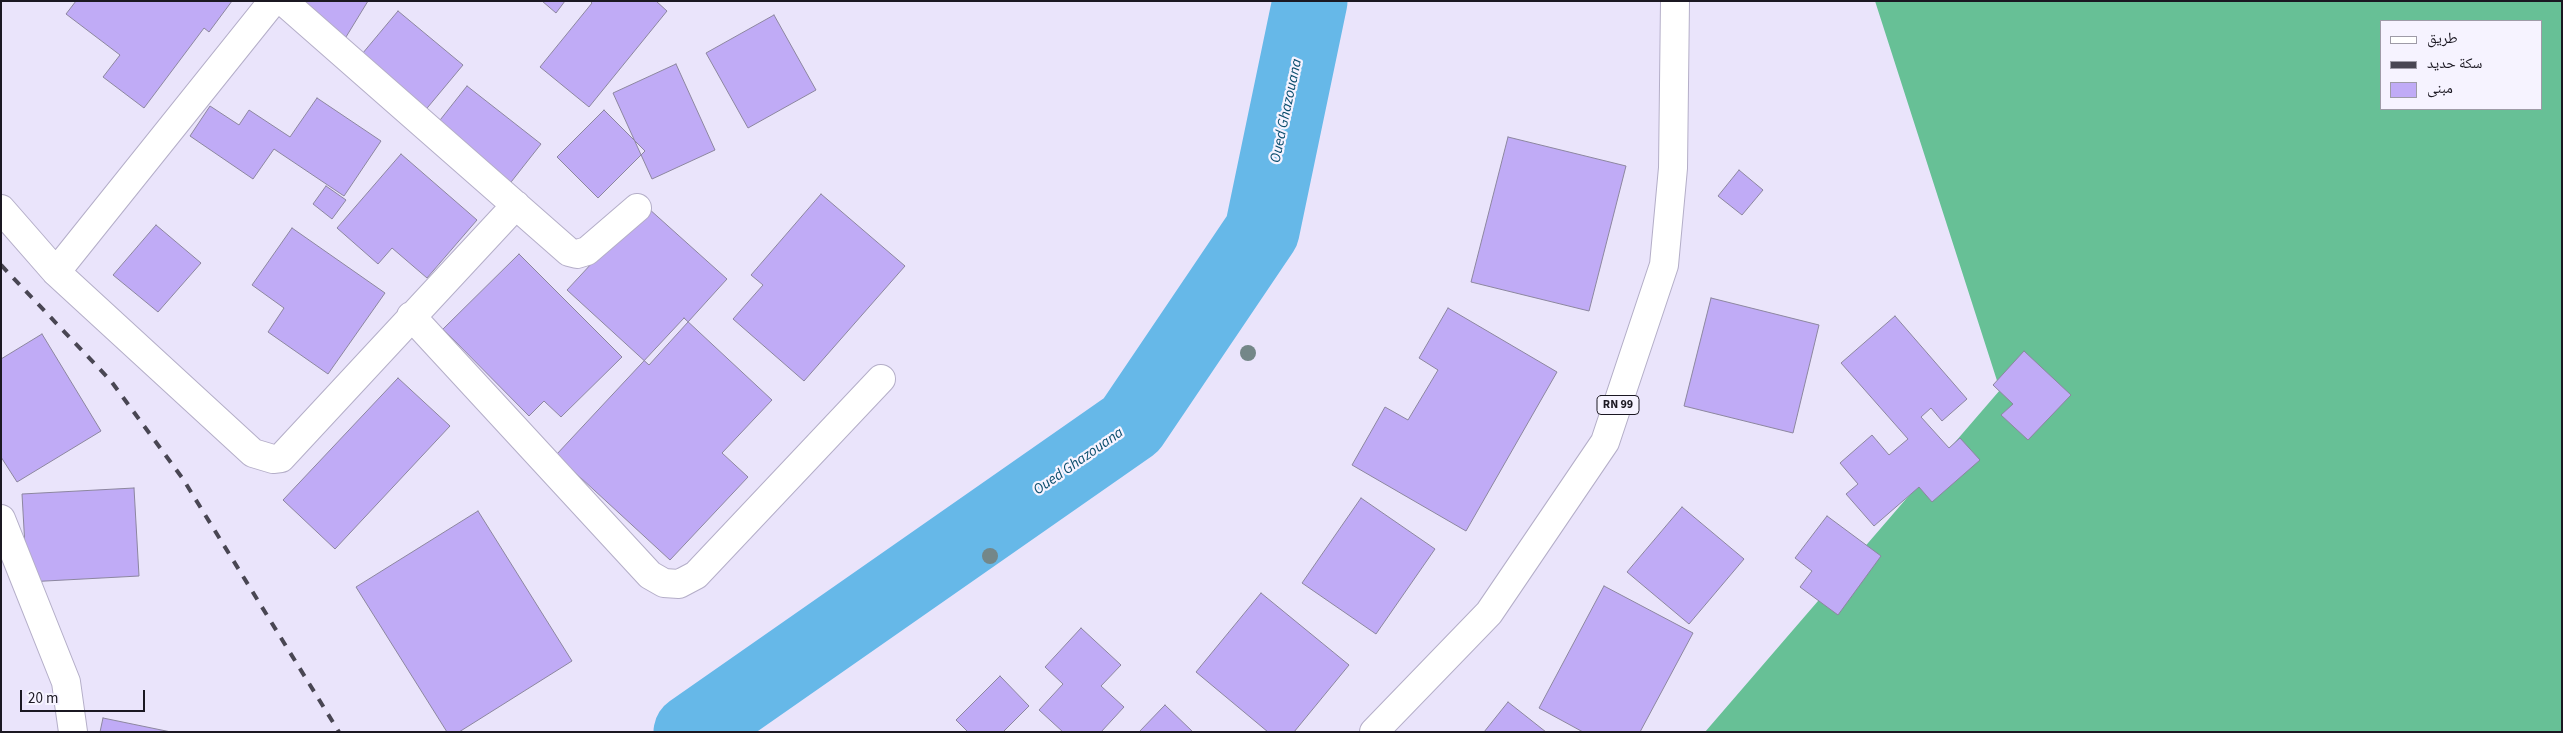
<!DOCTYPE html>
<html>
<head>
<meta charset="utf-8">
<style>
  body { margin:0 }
  #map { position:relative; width:2563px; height:733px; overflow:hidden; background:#eae4fb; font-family:"Source Sans 3","Noto Naskh Arabic",sans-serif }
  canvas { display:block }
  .frame { position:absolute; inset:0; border:2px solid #1b1822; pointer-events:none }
  .legend { position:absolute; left:2380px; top:20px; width:162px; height:90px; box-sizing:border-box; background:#f6f3ff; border:1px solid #9e9ba7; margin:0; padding:6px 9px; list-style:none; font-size:15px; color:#1b1822 }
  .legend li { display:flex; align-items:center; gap:10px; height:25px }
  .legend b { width:25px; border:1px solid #9e9ba7 }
  .scale { position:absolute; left:20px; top:690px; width:125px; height:22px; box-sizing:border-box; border:2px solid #1b1822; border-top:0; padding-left:6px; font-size:15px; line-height:18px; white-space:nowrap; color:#1b1822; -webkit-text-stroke:4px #f6f3ff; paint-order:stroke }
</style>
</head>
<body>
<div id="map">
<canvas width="2563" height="733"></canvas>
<div class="frame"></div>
<ul class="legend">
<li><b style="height:6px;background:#fff"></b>طريق</li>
<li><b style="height:6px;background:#494653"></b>سكة حديد</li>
<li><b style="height:14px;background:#c0abf6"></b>مبنى</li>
</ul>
<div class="scale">20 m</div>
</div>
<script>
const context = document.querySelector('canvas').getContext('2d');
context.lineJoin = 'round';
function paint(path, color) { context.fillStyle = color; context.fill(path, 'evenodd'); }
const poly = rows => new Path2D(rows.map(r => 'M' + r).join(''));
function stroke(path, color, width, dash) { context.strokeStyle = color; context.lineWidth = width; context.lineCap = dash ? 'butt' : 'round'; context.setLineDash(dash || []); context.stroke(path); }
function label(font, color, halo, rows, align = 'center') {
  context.font = font + ' "Source Sans 3",sans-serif'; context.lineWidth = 4.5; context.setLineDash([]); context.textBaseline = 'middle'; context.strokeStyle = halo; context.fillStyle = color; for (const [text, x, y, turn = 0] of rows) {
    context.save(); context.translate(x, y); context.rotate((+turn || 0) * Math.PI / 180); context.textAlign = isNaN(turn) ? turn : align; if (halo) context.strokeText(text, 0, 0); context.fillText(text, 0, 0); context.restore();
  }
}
paint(poly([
  [1875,1,2562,1,2562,732,1705,732,2000,390],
  [2382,21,2542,21,2542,109,2382,109]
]), '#67c096');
stroke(poly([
  [691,732,1131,425,1262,231,1310,1]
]), '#66b8e8', 75);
const building = poly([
  [76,1,232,1,209,32,204,28,144,108,103,77,120,55,66,14,76,1],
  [304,1,368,1,346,37,300,9,304,1],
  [542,1,565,1,556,13,542,1],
  [590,1,656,1,667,11,589,107,540,67,592,3,590,1],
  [398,11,463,65,418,119,352,66,398,11],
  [774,15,816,90,748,128,706,53,774,15],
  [676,64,715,150,652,179,613,93,676,64],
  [467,86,541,144,504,191,429,134,467,86],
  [317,98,381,141,344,196,274,149,253,179,190,136,210,106,239,125,249,110,290,137,317,98],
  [604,110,645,151,598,198,557,157,604,110],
  [1508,137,1626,166,1589,311,1471,282,1508,137],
  [401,154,477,220,427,278,392,248,378,264,337,228,401,154],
  [1739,170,1763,190,1742,215,1718,196,1739,170],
  [326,186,346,200,332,219,313,204,326,186],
  [821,194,905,266,804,381,733,319,763,285,751,275,821,194],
  [648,208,727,279,649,365,567,290,618,235,648,208],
  [156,225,201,263,158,312,113,275,156,225],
  [292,228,385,293,328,374,268,332,284,308,252,285,292,228],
  [519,254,622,357,561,417,544,401,529,416,443,329,519,254],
  [1711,298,1819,325,1793,433,1684,406,1711,298],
  [1448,308,1557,372,1466,531,1352,465,1385,407,1408,420,1438,370,1419,358,1448,308],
  [1895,316,1967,399,1942,421,1931,408,1921,417,1949,448,1960,438,1980,460,1932,502,1919,487,1874,526,1846,494,1858,484,1840,463,1872,435,1889,455,1908,439,1841,363,1895,316],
  [684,318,772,400,722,453,748,477,670,560,556,455,684,318],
  [42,334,101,431,17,482,1,457,1,359,42,334],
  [2024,351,2071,395,2028,440,2001,415,2013,404,1993,385,2024,351],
  [398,378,450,426,335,549,283,500,398,378],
  [134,488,139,576,27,582,22,494,134,488],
  [1361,498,1435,549,1376,634,1302,583,1361,498],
  [1682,507,1744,559,1689,624,1627,572,1682,507],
  [478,511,572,661,459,732,447,732,356,587,478,511],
  [1827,516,1881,556,1838,615,1800,587,1812,571,1795,558,1827,516],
  [1604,586,1693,633,1640,732,1583,732,1539,708,1604,586],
  [1261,593,1349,665,1294,732,1268,732,1196,672,1261,593],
  [1081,628,1121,665,1101,686,1124,707,1101,732,1063,732,1039,710,1063,684,1045,667,1081,628],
  [1000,676,1029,706,1003,732,968,732,956,720,1000,676],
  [1508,702,1546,732,1484,732,1508,702],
  [1165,705,1193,732,1139,732,1165,705],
  [103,718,171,732,100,732,103,718]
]);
paint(building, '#c0abf6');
stroke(building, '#8c869f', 1);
const minor = poly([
  [283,1,569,252,577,254,587,251,637,208],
  [1,209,56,272,253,453,273,459,281,458,516,205],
  [56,272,273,1],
  [411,316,650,575,664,583,679,584,696,575,881,379]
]);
const major = poly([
  [1,519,66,682,73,732],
  [1374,732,1489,613,1605,442,1664,265,1673,168,1675,1]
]);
stroke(minor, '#b4aec8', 30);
stroke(major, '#b4aec8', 30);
stroke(minor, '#fff', 28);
stroke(major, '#fff', 28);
stroke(poly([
  [1,265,111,381,183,479,339,732]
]), '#494653', 4, [9, 9]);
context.fillStyle = '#748788';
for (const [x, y] of [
  [1248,353],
  [990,556]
]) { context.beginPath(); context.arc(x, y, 8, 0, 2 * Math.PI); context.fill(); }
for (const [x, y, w] of [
  [1618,405,42]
]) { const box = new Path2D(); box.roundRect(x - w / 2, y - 9.5, w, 19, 4); context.fillStyle = '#f6f3ff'; context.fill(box); stroke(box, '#1b1822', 1); }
label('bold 12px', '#1b1822', null, [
  ["RN 99",1618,405]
]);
label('italic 15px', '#0b4e6e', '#f6f3ff', [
  ["Oued Ghazouana",1287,111,-78],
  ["Oued Ghazouana",1079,462,-35]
]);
</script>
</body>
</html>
